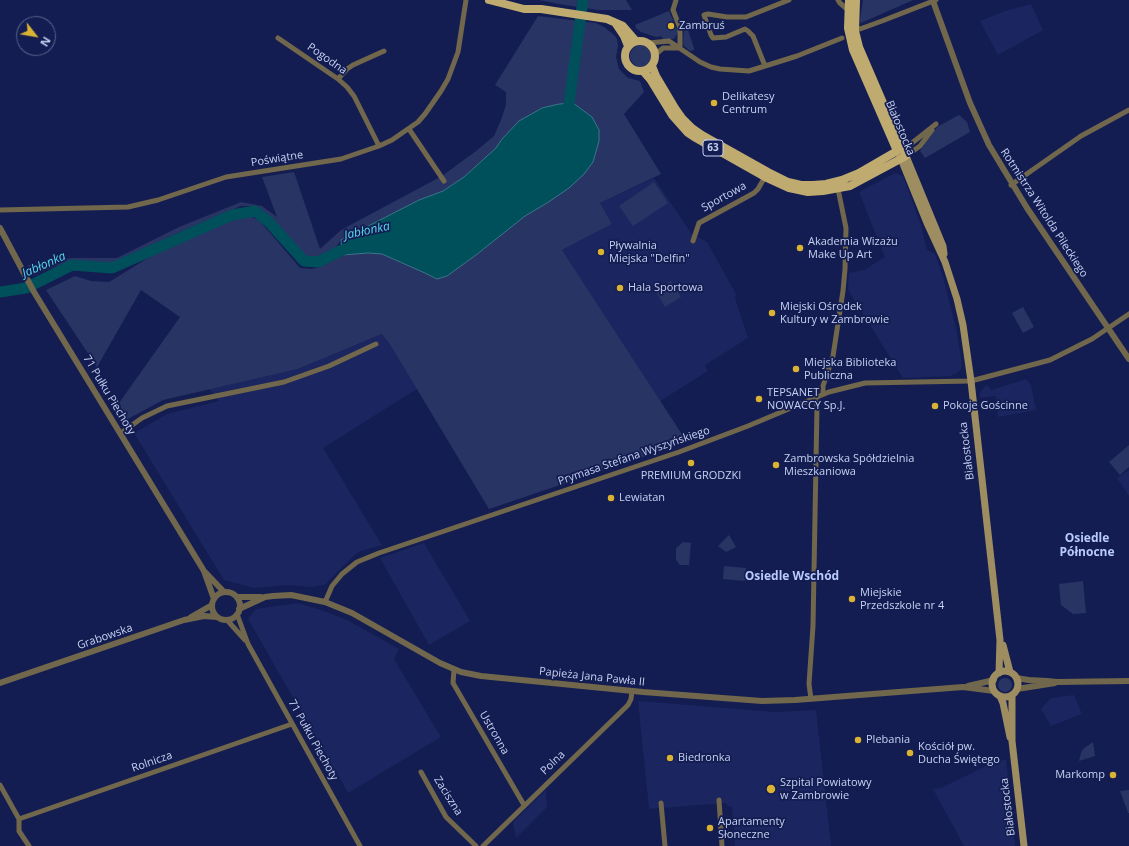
<!DOCTYPE html>
<html>
<head>
<meta charset="utf-8">
<style>
  body { margin:0 }
  #map { position:relative; width:1129px; height:846px; overflow:hidden; background:#141d51; font-family:"Open Sans",sans-serif }
  canvas { display:block }
  .north { position:absolute; left:16px; top:16px; width:40px; height:40px; box-sizing:border-box; background:#141d51; border:1px solid #5b6591; border-radius:50%; rotate:121deg; font-size:11px; font-weight:700; line-height:16px; text-align:center; color:#c6d1f2 }
  .north::after { content:''; display:block; margin:auto; width:14px; height:18px; background:#dab333; clip-path:polygon(50% 0,100% 100%,50% 72%,0 100%) }
</style>
</head>
<body>
<div id="map">
<canvas width="1129" height="846"></canvas>
<div class="north">N</div>
</div>
<script>
const context = document.querySelector('canvas').getContext('2d');
context.lineJoin = 'round';
function paint(path, color) { context.fillStyle = color; context.fill(path, 'evenodd'); }
const poly = rows => new Path2D(rows.map(r => 'M' + r).join(''));
function stroke(path, color, width, dash) { context.strokeStyle = color; context.lineWidth = width; context.lineCap = dash ? 'butt' : 'round'; context.setLineDash(dash || []); context.stroke(path); }
function label(font, color, halo, rows, align = 'center') {
  context.font = font + ' "Open Sans",sans-serif'; context.lineWidth = 3.5; context.setLineDash([]); context.textBaseline = 'middle'; context.strokeStyle = halo; context.fillStyle = color; for (const [text, x, y, turn = 0] of rows) {
    context.save(); context.translate(x, y); context.rotate((+turn || 0) * Math.PI / 180); context.textAlign = isNaN(turn) ? turn : align; if (halo) context.strokeText(text, 0, 0); context.fillText(text, 0, 0); context.restore();
  }
}
paint(poly([
  [1031,4,1043,30,998,55,980,21,1002,12],
  [895,173,903,176,921,225,927,250,935,254,943,277,956,328,962,363,961,369,957,373,950,376,903,378,848,290,849,273,864,270,885,257,859,192],
  [654,178,691,233,707,242,736,294,735,298,748,338,705,365,708,371,660,401,562,250,612,224,600,203],
  [382,334,391,346,417,389,323,448,382,545,358,552,339,570,326,584,314,587,287,585,254,588,224,580,134,433,167,414,219,401,209,389,298,369],
  [1026,379,1031,385,1036,410,998,417,996,396,980,398,980,393,984,387,987,385,992,390],
  [1129,470,1129,496,1117,478],
  [424,543,470,621,429,645,380,558],
  [298,603,327,612,349,621,399,649,394,659,441,737,348,793,248,619,256,609],
  [1074,695,1082,714,1051,726,1041,709,1051,698],
  [638,701,775,712,816,710,831,846,735,846,732,807,727,806,726,803,649,809],
  [1006,759,1015,846,964,846,933,789,941,788,986,766],
  [546,790,547,807,516,838,513,822]
]), '#1b255f');
paint(poly([
  [539,0,626,0,632,10,598,10,559,4],
  [863,0,913,0,861,23,860,20],
  [669,11,678,32,674,39,663,39,661,36,656,37,641,32,636,28,635,25],
  [538,16,596,23,604,27,614,35,617,39,618,46,616,57,619,69,628,78,640,81,644,92,624,114,661,174,600,203,612,224,562,250,687,442,489,509,391,346,382,334,298,369,163,400,126,420,119,403,180,317,141,290,97,367,46,290,75,276,91,281,109,282,156,253,239,216,248,215,260,221,300,268,311,269,320,267,342,255,368,253,382,254,425,273,437,279,447,276,476,255,525,216,547,203,592,117,573,103,502,139,496,148,464,177,443,191,419,200,341,240,336,247,329,254,313,258,305,259,266,214,259,208,250,206,241,206,171,236,112,263,97,265,75,261,62,264,43,271,33,276,28,265,71,258,117,258,179,227,241,202,262,206,277,217,262,177,294,172,320,249,341,230,442,176,476,151,494,136,501,120,506,105,506,92,495,85],
  [685,21,694,48,694,50,690,51,684,46,683,43,684,31,681,22],
  '630 56a11 11 0 1 1 22 0a11 11 0 1 1-22 0Z',
  [959,115,967,122,970,132,925,158,920,151,937,127],
  [654,182,668,203,633,226,619,206],
  [671,281,681,297,665,307,655,290],
  [1023,307,1034,327,1023,333,1012,313],
  [1129,445,1129,467,1120,475,1109,462],
  [729,535,736,547,726,552,718,546],
  [683,542,691,543,689,565,680,565,676,560,676,548],
  [724,566,746,568,745,581,723,579],
  [1083,581,1086,613,1073,614,1061,605,1059,584],
  '998 685a7 7 0 1 1 14 0a7 7 0 1 1-14 0Z',
  [1093,742,1095,756,1079,761,1081,753,1083,749],
  [1129,790,1129,813,1128,813,1120,791]
]), '#283464');
const water = poly([
  [573,103,592,117,599,130,599,141,593,162,584,174,569,188,547,203,525,216,476,255,447,276,437,279,425,273,382,254,368,253,342,255,341,240,419,200,443,191,464,177,496,148,502,139,519,121,542,108,559,104,573,103]
]);
paint(water, '#00505b');
stroke(water, '#3b7788', 1);
stroke(poly([
  [567,118,583,0],
  [0,292,26,288,72,265,112,268,232,215,255,211,269,222,304,261,318,262,342,250,355,247]
]), '#00505b', 11);
stroke(poly([
  [676,0,673,10,680,28,680,48],
  [838,0,840,3,848,10],
  [855,28,860,29,882,21,936,0],
  [278,38,338,79,347,87,354,96,379,146],
  [649,43,669,41,700,62,711,67,720,69,749,71,797,56,842,38],
  [656,54,663,48,679,48],
  [765,66,753,36,748,31,745,29,726,37,713,38,711,35,704,15,708,14,727,17,746,17,789,0],
  [338,79,347,69,353,65,384,51],
  [409,129,444,181],
  [901,148,912,143,936,124],
  [906,156,920,146,932,130],
  [1011,185,1081,136,1129,110],
  [0,210,128,207,158,200,226,177,341,159,379,146,392,140,418,122,425,114,441,91,448,79,458,52,466,0],
  [693,241,699,223,754,193,758,189,766,175],
  [823,394,823,386,833,356,843,291,845,269,846,228,838,189],
  [121,433,142,418,167,406,284,382,329,366,376,344],
  [325,602,332,586,342,574,357,562,379,553,679,452,748,426,829,392,865,383,971,381,1050,360,1092,339,1129,314],
  [237,614,248,644,360,846],
  [227,620,245,640],
  [454,670,453,683,524,805],
  [811,699,809,684,813,626,817,406,815,397],
  [421,772,446,817,476,846],
  [0,785,19,819,19,831,29,846],
  [719,800,722,846],
  [661,803,665,846],
  [19,819,292,724],
  [483,846,628,705,631,699,632,691]
]), '#71674c', 5);
stroke(poly([
  [933,1,970,103,989,145,1027,208,1129,359],
  [0,228,34,292,204,571,214,599],
  [205,572,224,592],
  '212 606a14 14 0 1 1 28 0a14 14 0 1 1-28 0Z',
  [237,597,261,597],
  [239,609,265,597,273,596,291,595,325,602,352,613,440,663,461,672,481,676,643,692,762,701,795,700,963,687,994,691],
  [191,617,212,605],
  [1016,678,1029,680,1047,681,1057,682,1129,681],
  [0,683,184,620,204,616,217,617],
  [968,686,994,680],
  [1017,689,1055,683]
]), '#71674c', 6);
stroke(poly([
  [899,154,927,223,945,262,957,299,963,325,971,381,1000,640,999,673],
  [906,156,943,246,944,254],
  [1003,645,1010,672],
  '992 684a13 13 0 1 1 26 0a13 13 0 1 1-26 0Z',
  [1012,695,1012,741,1024,846],
  [1000,696,1003,703,1010,737]
]), '#9d8d60', 7);
stroke(poly([
  [489,0,524,9,541,9,607,19,623,26,636,41],
  [616,24,624,36,628,46],
  '625 56a15 15 0 1 1 30 0a15 15 0 1 1-30 0Z',
  [652,66,656,76,675,108,682,118,692,128,702,135,768,172,788,182,801,185,813,185,826,184,842,180,859,173,897,151,853,50,848,28,849,0],
  [643,71,650,79,672,115,688,133,694,137,765,177,789,188,808,192,823,191,850,186,906,156,859,47,855,31,856,0]
]), '#bfab70', 8);
for (const [x, y, r, color] of [
  [671,26,4,"#dab333"],
  [714,103,4,"#dab333"],
  [800,248,4,"#dab333"],
  [601,252,4,"#dab333"],
  [620,288,4,"#dab333"],
  [772,313,4,"#dab333"],
  [796,369,4,"#dab333"],
  [759,399,4,"#dab333"],
  [935,406,4,"#dab333"],
  [691,463,4,"#dab333"],
  [776,465,4,"#dab333"],
  [611,498,4,"#dab333"],
  [852,599,4,"#dab333"],
  [858,740,4,"#dab333"],
  [910,753,4,"#dab333"],
  [670,758,4,"#dab333"],
  [1113,775,4,"#dab333"],
  [771,789,5,"#dab333"],
  [710,828,4,"#dab333"]
]) { const dot = new Path2D(); dot.arc(x, y, r, 0, 2 * Math.PI); context.fillStyle = color; context.fill(dot); stroke(dot, '#141d51', 1.5); }
for (const [x, y, w] of [
  [713,148,20]
]) { const box = new Path2D(); box.roundRect(x - w / 2, y - 8, w, 16, 3); context.fillStyle = '#141d51'; context.fill(box); stroke(box, '#c6d1f2', 1); }
label('bold 10px', '#c6d1f2', null, [
  ["63",713,148]
]);
label('11px', '#c6d1f2', '#141d51', [
  ["Zambruś",679,26],
  ["Delikatesy",722,97],
  ["Centrum",722,110],
  ["Akademia Wizażu",808,242],
  ["Make Up Art",808,255],
  ["Pływalnia",609,246],
  ["Miejska \"Delfin\"",609,259],
  ["Hala Sportowa",628,288],
  ["Miejski Ośrodek",780,307],
  ["Kultury w Zambrowie",780,320],
  ["Miejska Biblioteka",804,363],
  ["Publiczna",804,376],
  ["TEPSANET",767,393],
  ["NOWACCY Sp.J.",767,406],
  ["Pokoje Gościnne",943,406],
  ["Zambrowska Spółdzielnia",784,459],
  ["Mieszkaniowa",784,472],
  ["PREMIUM GRODZKI",691,476,"center"],
  ["Lewiatan",619,498],
  ["Miejskie",860,593],
  ["Przedszkole nr 4",860,606],
  ["Plebania",866,740],
  ["Kościół pw.",918,747],
  ["Ducha Świętego",918,760],
  ["Biedronka",678,758],
  ["Markomp",1105,775,"right"],
  ["Szpital Powiatowy",780,783],
  ["w Zambrowie",780,796],
  ["Apartamenty",718,822],
  ["Słoneczne",718,835]
], 'left');
label('11px', '#c6d1f2', '#141d51', [
  ["Pogodna",327,59,35],
  ["Białostocka",900,128,67],
  ["Poświątne",277,159,-9],
  ["Sportowa",724,197,-29],
  ["Rotmistrza Witolda Pileckiego",1044,213,57],
  ["71 Pułku Piechoty",109,395,59],
  ["Białostocka",967,451,-97],
  ["Prymasa Stefana Wyszyńskiego",634,456,-19],
  ["Grabowska",105,637,-19],
  ["Papieża Jana Pawła II",592,677,6],
  ["Ustronna",494,733,60],
  ["71 Pułku Piechoty",313,740,61],
  ["Rolnicza",152,762,-19],
  ["Polna",553,763,-44],
  ["Zaciszna",448,796,58],
  ["Białostocka",1008,807,-97]
]);
label('italic 12px', '#56d8ee', '#141d51', [
  ["Jabłonka",367,231,-12],
  ["Jabłonka",44,265,-24]
]);
label('bold 12px', '#b9cafe', '#141d51', [
  ["Osiedle",1087,539],
  ["Północne",1087,553],
  ["Osiedle Wschód",792,577]
]);
</script>
</body>
</html>
